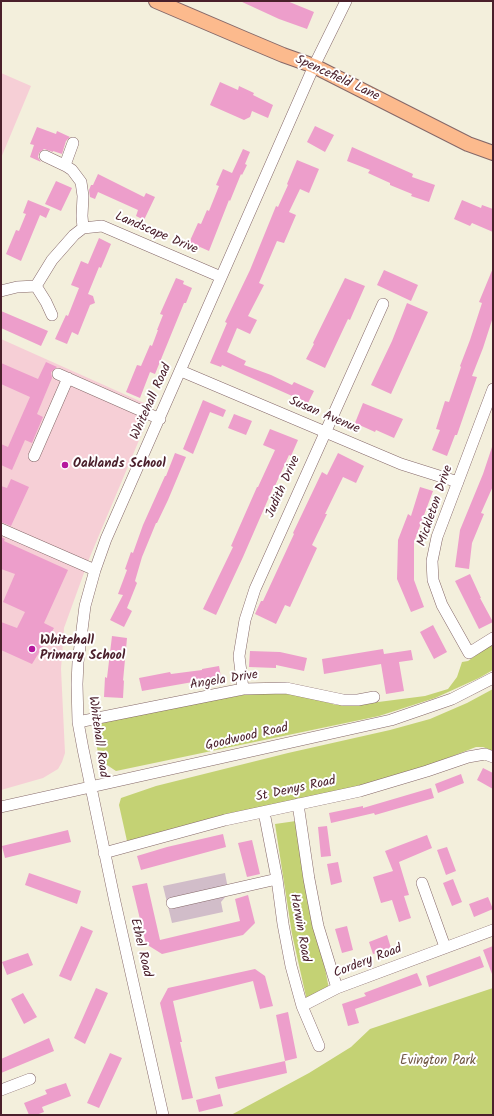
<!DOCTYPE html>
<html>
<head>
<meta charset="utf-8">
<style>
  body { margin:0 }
  #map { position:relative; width:494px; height:1116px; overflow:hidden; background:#f3efdc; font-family:Kalam,sans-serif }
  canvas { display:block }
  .frame { position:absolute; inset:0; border:2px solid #4a1f2b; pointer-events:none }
</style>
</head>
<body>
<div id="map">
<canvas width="494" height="1116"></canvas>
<div class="frame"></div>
</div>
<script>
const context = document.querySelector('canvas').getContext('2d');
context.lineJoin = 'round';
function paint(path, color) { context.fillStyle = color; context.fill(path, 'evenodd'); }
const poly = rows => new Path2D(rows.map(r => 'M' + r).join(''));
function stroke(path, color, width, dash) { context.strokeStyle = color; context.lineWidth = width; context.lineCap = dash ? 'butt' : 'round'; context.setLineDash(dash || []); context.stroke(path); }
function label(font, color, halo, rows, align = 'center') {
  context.font = font + ' Kalam,sans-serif'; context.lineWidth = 4; context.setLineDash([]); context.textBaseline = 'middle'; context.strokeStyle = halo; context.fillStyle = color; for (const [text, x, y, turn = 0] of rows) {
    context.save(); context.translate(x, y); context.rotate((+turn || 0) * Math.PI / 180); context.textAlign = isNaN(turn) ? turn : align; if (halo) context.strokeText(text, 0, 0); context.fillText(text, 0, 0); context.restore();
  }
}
paint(poly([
  [1,73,31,86,1,158],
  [1,339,153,407,89,559,64,628,61,669,65,753,62,762,58,769,43,778,1,790]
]), '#f6cfd6');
paint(poly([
  [225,873,229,894,227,895,221,902,223,912,172,923,163,886]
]), '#d1bdc9');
paint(poly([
  [493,643,493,670,479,678,435,698,379,716,116,771,101,761,98,756,95,728,105,720,243,695,272,692,299,694,336,705,355,705,425,696,448,689,457,677,462,662,468,661],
  [493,689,493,751,483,747,476,747,427,766,369,784,127,841,119,805,121,798,156,786,288,753,390,730,430,719,467,703],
  [296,821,329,989,307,1001,292,934,275,824],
  [493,988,493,1115,231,1115,309,1073,351,1047,370,1029]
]), '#c4d274');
paint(poly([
  [240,1,287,1,314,12,307,29,279,19],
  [220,82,238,90,239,86,254,93,253,95,273,105,268,118,252,111,250,117,244,120,210,105],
  [315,126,334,135,325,152,307,142],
  [37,127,56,134,57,131,70,137,66,141,62,154,53,151,53,152,44,149,39,153,38,157,41,162,30,157,34,145,30,144],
  [352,147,413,174,412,177,435,185,429,202,411,196,412,194,390,185,390,183,368,173,370,170,347,161],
  [243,149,250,152,245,164,247,165,242,175,241,174,230,201,229,200,209,251,200,247,199,249,188,245,198,223,201,224,207,210,209,211,219,186,216,185,223,169,232,173],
  [297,160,319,169,309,193,300,189,289,212,296,215,284,243,277,241,259,283,264,285,248,316,257,320,250,334,237,328,227,352,246,361,244,365,271,375,292,385,294,382,314,391,308,403,222,365,221,367,210,363,227,323,225,322,250,270,276,206,278,207,288,185,287,184],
  [98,174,144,197,146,193,155,197,144,220,136,216,138,210,98,192,95,199,90,197,89,190,91,185,93,185],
  [56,181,72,188,61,211,45,204],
  [28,200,50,209,46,218,40,215,21,261,6,254,16,230,19,231,26,214,23,213],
  [462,200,481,208,482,205,493,209,493,232,472,223,470,226,454,219],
  [99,238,111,244,101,268,99,267,88,294,93,296,95,303,90,305,78,335,72,332,67,344,55,339,66,315,68,316,79,288,71,285,81,261,88,264],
  [493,268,493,317,483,348,472,376,477,377,457,435,455,435,447,456,432,450,440,430,436,429,445,401,449,402,461,367,460,366,470,340,482,303,479,302],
  [384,270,418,285,411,301,377,285],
  [176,278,184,281,183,284,192,288,186,303,184,303,155,374,150,372,140,398,126,392,137,365,141,366,150,345,152,346,158,330,157,330,163,315,160,314],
  [345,278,365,286,350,320,348,319,325,368,306,359,314,344,313,343],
  [407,303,428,312,391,394,371,385,392,341],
  [1,311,48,331,41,346,1,328],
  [46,362,57,367,51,372,52,378,37,414,43,417,32,443,25,440,12,470,1,465,1,444,8,447,30,397,1,384,1,363,38,379],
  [203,400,226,410,223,417,210,412,193,454,183,449],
  [363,403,403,419,394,438,376,430,375,432,355,423],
  [234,414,252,421,246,435,228,428],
  [270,429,298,440,291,456,289,455,274,488,273,488,243,557,216,615,203,609,233,547,231,546,257,487,258,487,275,450,263,445],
  [492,447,493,447,493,486,481,513,484,514,472,543,469,569,455,567,460,530,483,474],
  [175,453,186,457,168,500,157,523,156,523,142,557,135,581,137,583,127,608,132,611,124,627,110,620,123,595,118,594,127,570,125,569,131,552,133,553,143,525,165,476,166,476],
  [338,453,364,466,356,483,343,477,325,514,327,514,312,545,317,548,290,607,285,605,276,624,255,614,261,601,263,601,294,534,293,533,322,472,327,475],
  [11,479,29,487,11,526,1,522,1,486,7,488],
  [420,487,433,491,414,542,414,580,424,607,411,612,397,579,398,540,408,514,411,516],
  [1,537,5,539,4,541,68,570,44,623,54,628,32,664,1,650,1,622,17,628,25,612,3,602,15,574,1,569],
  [470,574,481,598,480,598,493,622,479,629,455,581],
  [433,625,447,652,434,659,420,632],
  [112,636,127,638,123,681,124,680,123,698,104,697,105,677,107,678],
  [383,649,384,654,411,650,413,660,399,662,404,691,386,694,381,664,324,674,322,659],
  [250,651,280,652,307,658,304,671,276,665,276,668,249,667],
  [219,666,221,677,142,691,139,678,170,672,171,674,202,670,202,669],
  [483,768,493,773,493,789,477,780],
  [461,774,464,783,438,793,435,784],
  [431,788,434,798,375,815,374,813,331,823,329,813,363,806,363,808],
  [327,826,331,856,321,857,318,827],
  [68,830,71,842,5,858,2,846],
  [223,834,226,847,141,870,137,856,167,847],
  [427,835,432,848,399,862,409,895,404,896,411,918,399,922,392,900,381,903,373,877,393,871,385,851],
  [252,840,260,874,247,877,238,843],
  [447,847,456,871,446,875,437,850],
  [338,862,342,882,331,885,327,864],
  [29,873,81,891,77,904,25,885],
  [453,879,462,902,452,906,443,883],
  [147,883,160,940,240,921,235,899,248,895,255,923,243,935,162,954,146,944,132,886],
  [488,897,493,909,474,917,469,904],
  [81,926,93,931,71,981,59,976],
  [347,926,353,950,342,953,335,929],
  [387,935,391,948,373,954,369,942],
  [493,946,493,974,492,974,483,950],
  [28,953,33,965,7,975,2,962],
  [480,956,484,967,429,987,426,976],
  [255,969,265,976,273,1006,260,1009,253,981,173,1001,182,1042,180,1042,193,1098,182,1100,160,1003,168,988],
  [417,973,422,985,355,1009,359,1023,348,1026,342,1004,366,996,364,993],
  [96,988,108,993,85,1044,74,1038],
  [23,993,37,1017,24,1024,11,999],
  [288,1012,297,1058,285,1061,276,1015],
  [49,1038,54,1051,1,1073,1,1059],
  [110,1053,122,1058,99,1108,87,1103],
  [285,1061,287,1073,218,1089,215,1077],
  [66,1083,71,1096,42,1107,44,1112,36,1115,29,1115,24,1103,47,1094,45,1090],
  [220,1094,223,1106,199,1112,196,1100]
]), '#ed9ecb');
const minor = poly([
  [45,156,66,166,72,170,81,182,83,196,82,216,83,228],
  [65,165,73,143],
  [36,286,52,260,74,235,83,228,102,226,221,277],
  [1,291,17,287,36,286,46,302,52,315],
  [181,371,401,464,458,482],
  [58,374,160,419],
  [493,389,437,537,432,561,433,580,442,605,469,653,493,638],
  [34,456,68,378],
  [1,529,95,570],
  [243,689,239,656,245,620,255,589,383,304],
  [78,722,243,689,286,688,343,700,358,700,374,697],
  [298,804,309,879,318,926,337,988],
  [1,807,391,720,452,699,493,678],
  [264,812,277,879,283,924,291,966,302,1006,319,1046],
  [104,853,225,820,360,791,427,771,468,757,485,754,493,757],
  [422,883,445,947],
  [172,903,277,879],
  [302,1006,337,988,493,930],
  [1,1090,30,1079],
  [163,1115,115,902,83,749,78,722,77,684,78,662,85,606,95,570,106,539,314,66,346,1]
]);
const major = poly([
  [156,1,245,39,283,55,314,66,468,144,493,153]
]);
stroke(minor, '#856869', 12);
stroke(major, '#856869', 16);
stroke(minor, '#fff', 11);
stroke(major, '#fcba8d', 14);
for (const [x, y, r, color] of [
  [65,465,4,"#b5179e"],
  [32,649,4,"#b5179e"]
]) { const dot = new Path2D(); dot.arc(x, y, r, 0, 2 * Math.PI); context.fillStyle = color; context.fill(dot); stroke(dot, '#fff', 1.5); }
label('13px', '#4a1f2b', '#fff', [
  ["Spencefield Lane",337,79,25],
  ["Landscape Drive",156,234,23],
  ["Whitehall Road",152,402,-66],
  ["Susan Avenue",324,416,23],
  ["Judith Drive",284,487,-66],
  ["Mickleton Drive",436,506,-71],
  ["Angela Drive",224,681,-9],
  ["Whitehall Road",97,737,82],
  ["Goodwood Road",247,738,-13],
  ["St Denys Road",296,790,-12],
  ["Harwin Road",299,928,80],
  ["Ethel Road",140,948,77],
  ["Cordery Road",368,962,-21]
]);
label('bold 13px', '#4a1f2b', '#fff', [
  ["Oaklands School",73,465],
  ["Whitehall",40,642],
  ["Primary School",40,657]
], 'left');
label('13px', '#6f5541', '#fff', [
  ["Evington Park",438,1062]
]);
</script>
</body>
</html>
